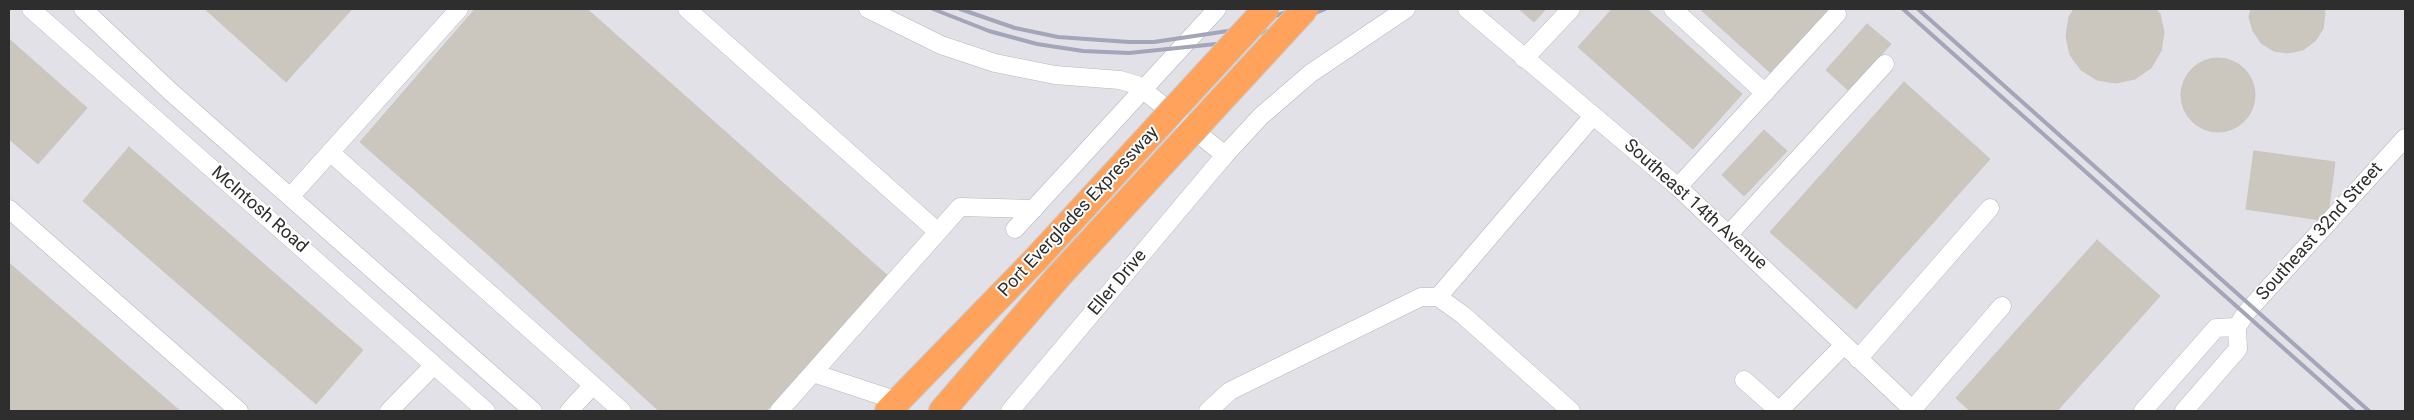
<!DOCTYPE html>
<html>
<head>
<meta charset="utf-8">
<style>
  body { margin:0 }
  #map { position:relative; width:2414px; height:420px; overflow:hidden; background:#efe9e1; font-family:Roboto,sans-serif }
  canvas { display:block }
  .frame { position:absolute; inset:0; border:10px solid #2e2e2e; pointer-events:none }
</style>
</head>
<body>
<div id="map">
<canvas width="2414" height="420"></canvas>
<div class="frame"></div>
</div>
<script>
const context = document.querySelector('canvas').getContext('2d');
context.lineJoin = 'round';
function paint(path, color) { context.fillStyle = color; context.fill(path, 'evenodd'); }
const poly = rows => new Path2D(rows.map(r => 'M' + r).join(''));
function stroke(path, color, width, dash) { context.strokeStyle = color; context.lineWidth = width; context.lineCap = dash ? 'butt' : 'round'; context.setLineDash(dash || []); context.stroke(path); }
function label(font, color, halo, rows, align = 'center') {
  context.font = font + ' Roboto,sans-serif'; context.lineWidth = 4; context.setLineDash([]); context.textBaseline = 'middle'; context.strokeStyle = halo; context.fillStyle = color; for (const [text, x, y, turn = 0] of rows) {
    context.save(); context.translate(x, y); context.rotate((+turn || 0) * Math.PI / 180); context.textAlign = isNaN(turn) ? turn : align; if (halo) context.strokeText(text, 0, 0); context.fillText(text, 0, 0); context.restore();
  }
}
paint(poly([
  [9,9,2405,9,2405,411,9,411]
]), '#e3e1e8');
const building = poly([
  [205,9,352,9,286,82,205,9],
  [475,9,587,9,888,276,766,411,659,411,491,257,360,142,475,9],
  [1519,9,1546,9,1534,22,1519,9],
  [1612,9,1647,9,1742,94,1693,149,1578,47,1612,9],
  [1700,9,1833,9,1773,75,1700,9],
  [2074,9,2156,9,2160,14,2164,32,2161,51,2151,68,2135,79,2116,83,2097,80,2081,70,2070,55,2066,36,2069,17,2074,9],
  [2251,9,2324,9,2325,14,2323,29,2315,41,2303,50,2288,53,2274,51,2261,43,2253,31,2249,17,2251,9],
  [1867,24,1891,44,1849,91,1826,70,1867,24],
  [9,39,87,108,38,164,9,139,9,39],
  '2181 95a37 37 0 1 1 74 0a37 37 0 1 1-74 0Z',
  [1904,82,1990,159,1856,309,1770,232,1904,82],
  [1764,130,1787,151,1744,196,1722,175,1764,130],
  [129,147,363,350,316,404,83,201,129,147],
  [2254,151,2335,162,2327,221,2246,209,2254,151],
  [2097,240,2160,296,2057,411,1970,411,1956,398,2097,240],
  [9,263,180,411,9,411,9,263]
]);
paint(building, '#cbc7bf');
stroke(building, '#cbc5ba', 1);
const minor = poly([
  [31,9,486,411],
  [83,9,171,92,533,411],
  [687,9,938,232],
  [868,9,941,45,995,63,1055,75,1120,80,1137,85,1225,155],
  [1467,9,1678,187,1914,411],
  [1673,9,1765,93],
  [1524,59,1571,9],
  [330,152,622,411],
  [1678,187,1837,14],
  [290,197,459,9],
  [9,209,239,411],
  [1015,229,1217,9],
  [1729,234,1885,64],
  [1438,297,1593,116],
  [1858,359,1990,208],
  [813,373,898,401],
  [1744,380,1779,411],
  [1912,410,2002,306],
  [389,411,434,365],
  [569,411,593,385],
  [779,411,960,207,1034,209],
  [1010,411,1225,155,1261,116,1311,73,1406,9],
  [1208,411,1230,391,1421,297,1438,297,1463,315,1571,411],
  [1779,411,1844,345],
  [2143,411,2216,328,2237,327,2245,314,2405,138],
  [2184,411,2238,349,2237,327]
]);
const highway = poly([
  [888,411,1036,259],
  [942,411,1057,278]
]);
stroke(minor, '#b4b7c1', 19);
stroke(highway, '#c9c9c9', 28);
stroke(minor, '#fff', 18);
stroke(highway, '#ffa35c', 26);
stroke(poly([
  [933,9,989,31,1037,44,1083,51,1129,53,1226,43,1282,27,1325,9],
  [960,9,1015,28,1058,37,1129,42,1154,42,1228,31,1296,9],
  [1903,9,2354,411],
  [1918,9,2369,411]
]), '#a3a6b8', 4);
const highwayBridge = poly([
  [1036,259,1266,9],
  [1057,278,1305,9]
]);
stroke(highwayBridge, '#c9c9c9', 28, []);
stroke(highwayBridge, '#ffa35c', 26);
label('18px', '#2e2e2e', '#fff', [
  ["Southeast 14th Avenue",1695,205,42],
  ["McIntosh Road",259,210,41],
  ["Port Everglades Expressway",1079,212,-47],
  ["Southeast 32nd Street",2320,232,-48],
  ["Eller Drive",1118,283,-50]
]);
</script>
</body>
</html>
